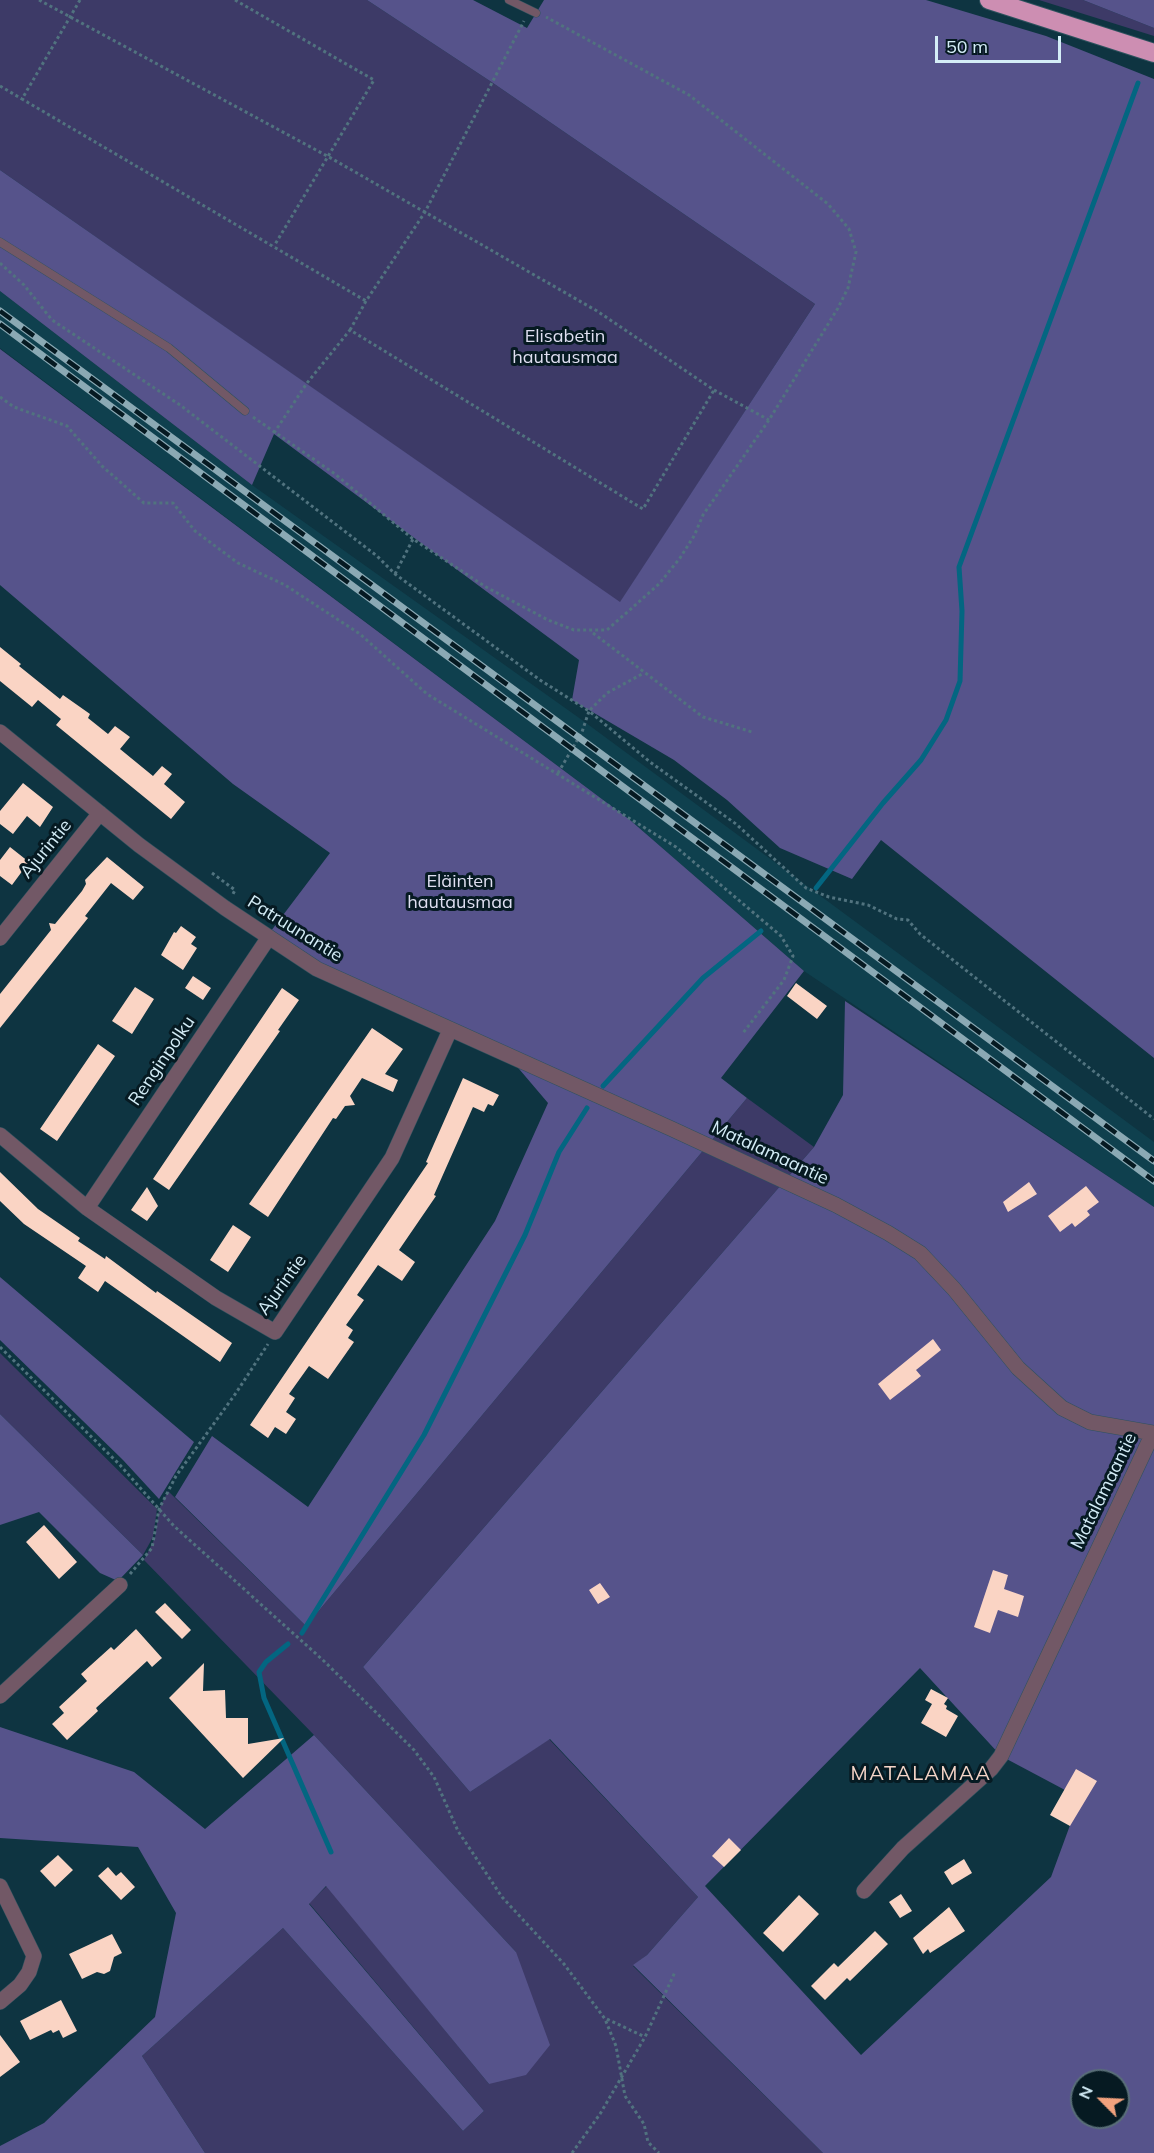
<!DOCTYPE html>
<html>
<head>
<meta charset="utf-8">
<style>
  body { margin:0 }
  #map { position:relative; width:1154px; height:2153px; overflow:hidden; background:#0e3441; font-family:Mulish,sans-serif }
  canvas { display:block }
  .north { position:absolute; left:1070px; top:2069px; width:60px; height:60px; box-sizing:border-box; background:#061a22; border:2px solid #586e77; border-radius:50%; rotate:294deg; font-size:16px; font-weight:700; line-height:24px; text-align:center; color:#d4edf7 }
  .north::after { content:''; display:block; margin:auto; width:21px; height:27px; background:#f1a17d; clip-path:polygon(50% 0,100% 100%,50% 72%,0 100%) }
  .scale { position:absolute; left:935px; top:36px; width:126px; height:27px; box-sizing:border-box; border:3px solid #d4edf7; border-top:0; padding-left:8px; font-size:18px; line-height:21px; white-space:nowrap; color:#d4edf7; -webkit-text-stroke:4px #061a22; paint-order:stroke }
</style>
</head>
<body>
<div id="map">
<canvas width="1154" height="2153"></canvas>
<div class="north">N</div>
<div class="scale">50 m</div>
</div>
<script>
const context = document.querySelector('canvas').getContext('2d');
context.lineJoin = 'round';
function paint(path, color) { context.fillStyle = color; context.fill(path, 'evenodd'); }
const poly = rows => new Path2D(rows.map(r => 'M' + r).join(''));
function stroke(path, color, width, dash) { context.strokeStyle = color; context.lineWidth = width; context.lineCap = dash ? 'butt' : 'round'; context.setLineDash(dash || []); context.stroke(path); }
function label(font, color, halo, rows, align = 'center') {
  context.font = font + ' Mulish,sans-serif'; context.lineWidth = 6; context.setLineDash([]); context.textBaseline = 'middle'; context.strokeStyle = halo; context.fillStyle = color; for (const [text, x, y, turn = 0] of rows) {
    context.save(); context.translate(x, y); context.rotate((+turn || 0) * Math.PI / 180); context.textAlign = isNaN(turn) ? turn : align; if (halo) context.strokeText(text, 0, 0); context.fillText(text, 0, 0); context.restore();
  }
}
paint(poly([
  [0,291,252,485,582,720,1154,1142,1154,1207,804,971,630,820,0,348]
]), '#0f404e');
paint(poly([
  [0,0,367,0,493,83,815,304,620,603,0,170],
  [1039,0,1083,0,1154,28,1154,36],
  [747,1098,814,1147,363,1667,470,1792,549,1739,698,1897,647,1955,633,1966,823,2153,205,2153,142,2056,283,1928,463,2131,484,2111,309,1903,327,1886,489,2084,516,1952,314,1735,144,1560,155,1538,159,1509,168,1491,306,1626],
  [0,1353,157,1509,153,1537,143,1555,0,1414]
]), '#3d3a67');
paint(poly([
  [367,0,473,0,527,28,544,0,926,0,1046,36,1154,79,1154,1058,881,840,852,879,780,848,727,800,674,760,572,700,579,660,274,434,252,485,0,291,0,170,620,602,815,304,493,83],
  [1083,0,1154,0,1154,28],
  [0,349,630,820,804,971,721,1078,747,1098,306,1626,175,1497,212,1436,308,1507,495,1221,548,1103,514,1063,453,1025,321,963,271,931,330,853,233,784,0,585],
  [845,1001,1154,1207,1154,2153,823,2153,633,1965,647,1955,698,1897,550,1739,470,1792,363,1667,814,1147,843,1095],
  [920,1668,1001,1756,1080,1798,1051,1877,861,2055,705,1886],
  [1082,2081,1118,2081,1118,2117,1082,2117],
  [0,1277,194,1442,159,1499,123,1460,0,1340],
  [0,1414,143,1555,118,1581,100,1573,39,1512,0,1525],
  [0,1727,134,1772,205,1829,314,1735,516,1952,550,2045,526,2075,489,2084,326,1886,309,1904,484,2111,463,2131,283,1928,142,2056,205,2153,0,2153,0,2146,44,2123,155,2017,176,1913,138,1847,0,1838]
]), '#56538b');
stroke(poly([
  [816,888,883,803,921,760,946,720,960,681,962,611,959,567,1138,83],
  [603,1086,703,978,761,931],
  [302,1633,424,1435,525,1235,559,1152,587,1108],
  [288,1644,266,1662,259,1672,264,1698,331,1852]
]), '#036681', 5);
paint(poly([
  [0,647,21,664,19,666,60,699,63,695,90,714,88,718,108,734,115,726,130,737,120,749,153,776,162,766,172,774,164,784,185,802,171,819,56,725,61,719,38,700,32,707,0,681],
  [23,783,53,807,40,827,27,816,13,834,0,824,0,811],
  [10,847,29,862,12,885,0,876,0,860],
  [107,857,144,887,133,900,111,883,85,916,88,918,0,1028,0,994,51,930,49,923,55,924,82,891,86,884,85,880],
  [181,926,196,937,191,944,197,948,183,970,161,955,174,932,176,933],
  [193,976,211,988,203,1000,185,988],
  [796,983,827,1006,817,1019,787,996],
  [135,987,154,999,132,1034,112,1021],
  [282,988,299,1000,278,1030,280,1031,169,1190,153,1179],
  [372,1028,403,1049,385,1074,398,1080,393,1092,362,1078,350,1096,355,1105,345,1106,336,1119,333,1118,268,1217,249,1204],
  [98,1044,115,1056,57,1141,40,1129],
  [463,1078,499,1095,493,1106,488,1104,484,1112,473,1107,434,1195,436,1196,399,1250,415,1262,402,1281,378,1265,357,1295,364,1300,346,1325,353,1330,348,1338,354,1342,328,1379,309,1366,289,1394,295,1398,286,1412,296,1419,286,1434,275,1427,268,1438,250,1425,428,1163,426,1162],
  [0,1172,38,1209,80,1238,78,1241,105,1259,106,1256,156,1293,157,1291,232,1343,220,1362,105,1281,98,1292,78,1278,86,1266,24,1224,0,1201],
  [1029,1182,1037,1194,1008,1212,1003,1202],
  [1086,1186,1099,1202,1087,1211,1090,1215,1075,1227,1072,1223,1060,1232,1048,1216],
  [147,1187,158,1206,147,1221,131,1210],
  [233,1225,251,1237,228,1272,210,1260],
  [933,1339,941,1350,916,1370,921,1376,890,1400,878,1384],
  [44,1525,77,1562,59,1579,26,1542],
  [993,1570,1008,1575,1004,1589,1024,1596,1018,1617,998,1610,990,1633,974,1627],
  [600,1583,610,1597,598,1604,589,1590],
  [165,1603,191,1630,182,1639,155,1612],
  [136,1629,162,1658,152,1667,147,1661,96,1708,98,1711,67,1740,52,1724,64,1713,59,1707,87,1681,81,1674,111,1647,114,1650],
  [204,1663,203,1691,225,1690,226,1718,248,1718,248,1744,284,1738,243,1778,169,1698],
  [931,1689,948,1698,944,1704,947,1706,946,1709,958,1716,946,1737,921,1723,932,1704,925,1700],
  [1076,1769,1097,1781,1070,1826,1050,1815],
  [729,1838,741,1850,724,1867,712,1856],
  [58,1855,73,1870,55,1887,40,1871],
  [964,1859,972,1873,952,1885,944,1872],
  [108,1867,116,1876,121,1872,135,1887,121,1900,98,1876],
  [901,1894,912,1911,900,1918,889,1902],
  [799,1895,819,1914,783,1952,763,1933],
  [949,1907,965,1931,930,1953,928,1949,923,1954,913,1938],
  [875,1931,888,1944,850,1981,847,1978,825,2000,811,1986,834,1963,838,1967],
  [112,1934,122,1953,114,1957,110,1971,104,1974,97,1972,82,1979,69,1954],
  [61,2000,77,2031,63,2038,59,2030,53,2033,51,2030,30,2040,20,2021],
  [0,2035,20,2062,0,2077]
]), '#fad4c4');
const lane = poly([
  [509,0,536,13],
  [0,242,169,348,245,411]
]);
const street = poly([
  [0,732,139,845,225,908,317,969,672,1129,836,1205,888,1233,920,1253,954,1289,1018,1368,1062,1408,1090,1422,1153,1433,1001,1756,991,1769,903,1848,864,1891],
  [0,938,100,813],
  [0,1135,87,1208,216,1298,275,1332,392,1158,450,1030],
  [87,1208,269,937],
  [0,1696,120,1585],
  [0,1886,34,1956,29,1972,20,1985,0,2002]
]);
const highway = poly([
  [989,0,1154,53]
]);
stroke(lane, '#2e525e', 9);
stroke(street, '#2e525e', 16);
stroke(highway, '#2e525e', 20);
stroke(poly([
  [39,0,329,157,597,311,714,390,769,420],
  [80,0,22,99,366,301],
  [235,0,374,80,274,246],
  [0,86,22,99],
  [0,263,24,285,52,320,180,405,377,556,395,574,540,680,589,711,607,693,644,673],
  [350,330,366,301,425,212,524,21],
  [0,397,14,407,67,426,102,466,144,503,173,503,195,531,238,563,285,585,360,634,427,694,676,847,781,936,793,956,784,980,743,1033],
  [253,417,335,474,413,539,486,587,548,620,574,630,607,630,659,584,680,558,694,536,703,515,769,420,838,308,848,288,856,252,849,229,828,204,689,95,546,17],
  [274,433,307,383,350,330,643,509,714,390],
  [395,574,413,539],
  [593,633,703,717,752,732],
  [558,773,582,732,589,711,650,762,736,824,806,888,829,897,868,905,897,919,908,920,920,934,1154,1119],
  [212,873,235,890,232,896],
  [0,1347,119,1464,174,1526,325,1662,414,1750,434,1777,458,1831,502,1897,564,1964,605,2019,616,2046,625,2096,644,2124,648,2142,659,2153],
  [130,1574,152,1548,159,1509,176,1476,236,1393,268,1344],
  [607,2019,645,2037],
  [572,2153,600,2114,645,2037,675,1972]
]), '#51737f', 3, [3, 3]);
stroke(lane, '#725866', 8);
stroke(street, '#725866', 15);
stroke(highway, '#cd8eb2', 18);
const rail = poly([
  [0,311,1154,1161],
  [0,324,1154,1181]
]);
stroke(rail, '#8ba9b4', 7);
stroke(rail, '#061a22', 4.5, [14]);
label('18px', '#dfdff1', '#061a22', [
  ["Elisabetin",565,337],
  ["hautausmaa",565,358],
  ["Eläinten",460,882],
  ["hautausmaa",460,903]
]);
label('18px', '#d4edf7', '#061a22', [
  ["Ajurintie",46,849,-51],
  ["Patruunantie",295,929,32],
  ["Renginpolku",162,1061,-56],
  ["Matalamaantie",770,1153,25],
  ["Ajurintie",282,1285,-54],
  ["Matalamaantie",1104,1491,-64]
]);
context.letterSpacing = '1.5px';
label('20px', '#f5d5c8', '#061a22', [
  ["MATALAMAA",921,1774]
]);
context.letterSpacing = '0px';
</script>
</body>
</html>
